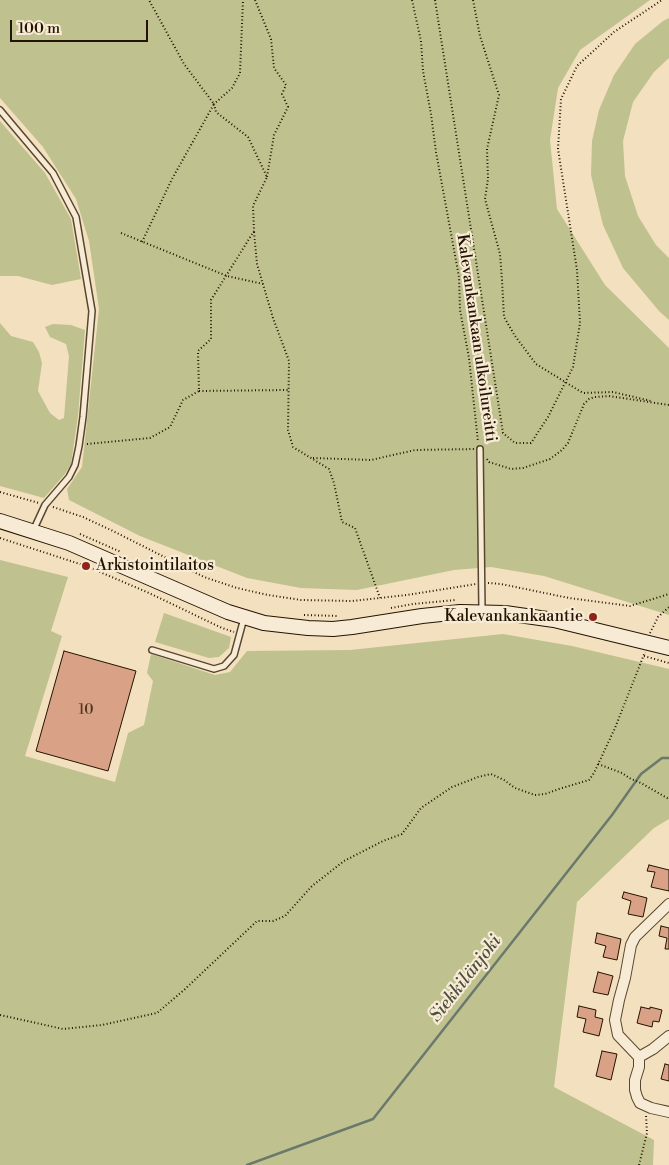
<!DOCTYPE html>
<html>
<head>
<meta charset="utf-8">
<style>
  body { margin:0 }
  #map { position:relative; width:669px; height:1165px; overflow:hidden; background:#f3e0be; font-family:"Libre Bodoni",serif }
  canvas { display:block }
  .scale { position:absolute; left:10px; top:20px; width:138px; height:22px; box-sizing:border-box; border:2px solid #241300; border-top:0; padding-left:6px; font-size:15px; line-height:18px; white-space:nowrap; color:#241300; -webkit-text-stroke:4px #f7ebd5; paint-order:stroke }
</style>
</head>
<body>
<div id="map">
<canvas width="669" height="1165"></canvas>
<div class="scale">100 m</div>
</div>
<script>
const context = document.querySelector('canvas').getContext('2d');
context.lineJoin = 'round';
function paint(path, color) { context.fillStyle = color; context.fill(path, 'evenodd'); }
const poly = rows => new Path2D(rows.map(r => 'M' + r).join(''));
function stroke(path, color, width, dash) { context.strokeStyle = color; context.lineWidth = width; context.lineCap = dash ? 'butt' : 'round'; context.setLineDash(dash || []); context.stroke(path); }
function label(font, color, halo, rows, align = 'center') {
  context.font = font + ' "Libre Bodoni",serif'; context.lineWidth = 4.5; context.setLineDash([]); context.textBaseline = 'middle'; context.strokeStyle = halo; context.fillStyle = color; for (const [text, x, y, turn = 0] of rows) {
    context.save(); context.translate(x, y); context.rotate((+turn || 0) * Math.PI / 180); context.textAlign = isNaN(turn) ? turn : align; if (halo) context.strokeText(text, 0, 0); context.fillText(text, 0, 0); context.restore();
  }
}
paint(poly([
  [0,0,650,0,580,50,558,88,550,140,557,209,605,285,669,348,669,615,544,576,491,567,454,570,357,590,301,588,247,578,140,536,69,500,67,489,82,467,99,309,89,241,76,199,43,147,0,98],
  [669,18,669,58,654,72,633,102,623,141,625,176,638,216,656,245,669,258,669,320,659,311,623,268,603,225,591,175,592,141,599,110,614,75,635,44,663,21],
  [0,121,45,173,71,219,81,279,52,285,18,276,0,276],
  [0,323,11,336,33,342,39,352,42,363,38,391,50,413,59,420,64,418,69,356,66,344,50,337,45,327,53,324,71,325,85,330,78,416,71,464,65,474,44,498,0,486],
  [0,560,68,577,51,631,62,636,25,756,115,782,128,733,144,725,153,681,147,673,151,654,215,675,230,672,247,651,350,650,503,634,572,646,669,669,669,819,654,828,577,902,554,1087,654,1140,653,1165,0,1165],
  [164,613,231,637,229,648,219,657,209,658,155,642]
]), '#bfc18f');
stroke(poly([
  [247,1165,373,1119,612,815,641,774,662,758,669,758]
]), '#6b796c', 2.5);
const building = poly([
  [64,651,136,671,108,771,36,751,64,651],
  [649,865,669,870,669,891,651,887,655,872,647,871,649,865],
  [624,892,647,898,643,917,628,914,631,901,622,898,624,892],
  [661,926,669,928,669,949,665,949,667,938,659,936,661,926],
  [597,933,621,939,617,960,603,957,606,946,595,943,597,933],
  [598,972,613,976,608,995,593,992,598,972],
  [579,1006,596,1010,595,1017,603,1019,599,1036,583,1032,586,1019,577,1017,579,1006],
  [641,1007,650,1009,650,1007,662,1010,659,1022,653,1021,652,1027,637,1023,641,1007],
  [602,1051,617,1054,611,1080,596,1076,602,1051],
  [665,1064,669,1065,669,1081,661,1079,665,1064]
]);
paint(building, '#d9a286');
stroke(building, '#241300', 1);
const lane = poly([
  [0,110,53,173,76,217,92,311,83,417,79,446,75,465,69,477,45,505,33,531],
  [480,449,482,611],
  [152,650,214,669,224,666,234,655,244,618]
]);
const street = poly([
  [669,1036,653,1049,639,1057,639,1067,635,1080,635,1090,637,1097,640,1103,651,1108,669,1112],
  [639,1057,618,1035,615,1020,619,1000,625,978,631,945,635,937,669,904]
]);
const secondary = poly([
  [0,521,69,543,108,560,228,612,264,623,308,628,333,629,352,627,422,616,460,612,505,613,554,620,669,648]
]);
stroke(lane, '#584630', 8);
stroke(street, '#584630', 12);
stroke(secondary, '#241300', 16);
stroke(poly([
  [255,0,271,39,274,68,286,85,282,94,288,107,274,135,267,177],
  [412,0,421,41,423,71,431,114,436,152,459,277,460,310,469,358,478,442],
  [435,0,503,433,515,443,531,443,548,417,573,367,580,323,577,270,558,149,561,99,577,66,614,32,662,0],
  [473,0,480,36,499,95,487,149,488,179,485,199,500,254,502,280,504,317,515,336,536,364,583,393,613,392,651,401],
  [254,232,257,264,273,318,289,361,288,430,293,447,329,469,334,483,342,522,355,528,380,598],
  [121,233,227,276,263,284],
  [142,242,172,179,214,104,184,64,149,0],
  [199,391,288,390],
  [87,444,150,438,170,427,183,400,199,391,198,351,211,339,211,300,254,231,253,206,267,177,248,137,216,112,214,104,232,88,240,73,243,0],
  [313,458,371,460,415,450,475,449],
  [487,459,489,462,511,469,523,468,550,459,562,450,568,443,584,404,589,399,595,397,609,396,669,405],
  [0,492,39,503],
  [53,507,83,517,113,531,204,577,237,588,268,595,301,600,352,601,407,595,476,584],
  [80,534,121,552],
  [0,538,86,566,149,593,222,628,234,632],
  [488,583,501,584,569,598,630,606,669,594],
  [391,608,413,604,455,600],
  [304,615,339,616],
  [650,633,658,617,669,607],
  [644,656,669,663],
  [598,764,622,773,631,779,641,783,669,799],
  [0,1015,63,1029,102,1025,157,1013,184,990,257,921,273,921,285,916,312,886,344,861,383,841,402,834,421,808,452,787,478,777,491,774,504,780,515,788,535,795,545,794,559,789,589,780,594,773,615,728,645,652],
  [639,1165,647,1133,646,1115]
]), '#241300', 2, [1, 2.5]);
stroke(lane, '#f7ebd5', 5);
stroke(street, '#f7ebd5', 10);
stroke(secondary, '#f7ebd5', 14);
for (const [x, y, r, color] of [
  [86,566,5,"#8f2418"],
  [593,617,5,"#8f2418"]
]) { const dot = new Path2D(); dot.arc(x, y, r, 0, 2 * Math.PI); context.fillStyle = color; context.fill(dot); stroke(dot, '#f7ebd5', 2); }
label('14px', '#513722', null, [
  ["10",86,711]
]);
label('16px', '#241300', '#f7ebd5', [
  ["Kalevankankaan ulkoilureitti",476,338,82]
]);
label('16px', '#241300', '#f7ebd5', [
  ["Arkistointilaitos",96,566],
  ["Kalevankankaantie",583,617,"right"]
], 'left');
label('italic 18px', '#4e4e3f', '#f7ebd5', [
  ["Siekkilänjoki",466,979,-52]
]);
</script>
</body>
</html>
